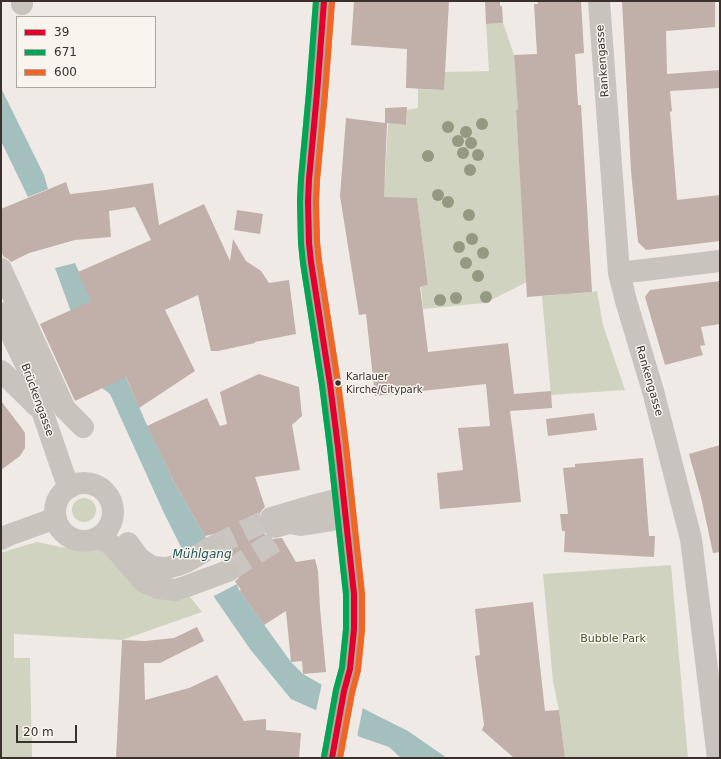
<!DOCTYPE html>
<html>
<head>
<meta charset="utf-8">
<style>
  body { margin:0 }
  #map { position:relative; width:721px; height:759px; overflow:hidden; background:#efeae6; font-family:"DejaVu Sans",sans-serif }
  canvas { display:block }
  .frame { position:absolute; inset:0; border:2px solid #3a302c; pointer-events:none }
  .legend { position:absolute; left:16px; top:16px; width:140px; height:72px; box-sizing:border-box; background:#faf4ef; border:1px solid #ada6a1; margin:0; padding:5px 7px; list-style:none; font-size:12px; color:#3a302c }
  .legend li { display:flex; align-items:center; gap:8px; height:20px }
  .legend b { width:20px; border:1px solid #ada6a1 }
  .scale { position:absolute; left:16px; top:725px; width:61px; height:18px; box-sizing:border-box; border:2px solid #3a302c; border-top:0; padding-left:5px; font-size:12px; line-height:14px; white-space:nowrap; color:#3a302c; -webkit-text-stroke:3px #faf4ef; paint-order:stroke }
</style>
</head>
<body>
<div id="map">
<canvas width="721" height="759"></canvas>
<div class="frame"></div>
<ul class="legend">
<li><b style="height:5px;background:#e4002b"></b>39</li>
<li><b style="height:5px;background:#00a651"></b>671</li>
<li><b style="height:5px;background:#f26522"></b>600</li>
</ul>
<div class="scale">20 m</div>
</div>
<script>
const context = document.querySelector('canvas').getContext('2d');
context.lineJoin = 'round';
function paint(path, color) { context.fillStyle = color; context.fill(path, 'evenodd'); }
const poly = rows => new Path2D(rows.map(r => 'M' + r).join(''));
function stroke(path, color, width, dash) { context.strokeStyle = color; context.lineWidth = width; context.lineCap = dash ? 'butt' : 'round'; context.setLineDash(dash || []); context.stroke(path); }
function label(font, color, halo, rows, align = 'center') {
  context.font = font + ' "DejaVu Sans",sans-serif'; context.lineWidth = 3; context.setLineDash([]); context.textBaseline = 'middle'; context.strokeStyle = halo; context.fillStyle = color; for (const [text, x, y, turn = 0] of rows) {
    context.save(); context.translate(x, y); context.rotate((+turn || 0) * Math.PI / 180); context.textAlign = isNaN(turn) ? turn : align; if (halo) context.strokeText(text, 0, 0); context.fillText(text, 0, 0); context.restore();
  }
}
paint(poly([
  [503,23,514,55,518,108,518,110,516,110,527,282,485,303,423,309,421,287,428,285,417,199,378,197,385,181,388,123,406,125,407,110,418,108,418,89,443,90,444,72,489,71,486,24],
  [597,291,603,325,625,390,551,395,542,296,592,292],
  '72 510a12 12 0 1 1 24 0a12 12 0 1 1-24 0Z',
  [37,542,66,548,101,548,187,593,202,612,122,640,14,634,14,658,30,658,32,758,1,758,1,554,3,552],
  [671,565,688,758,565,758,559,710,553,682,543,574]
]), '#d1d3c1');
paint(poly([
  [1,88,44,175,48,189,28,197,1,141],
  [75,263,147,425,174,482,208,541,214,546,228,571,237,584,239,590,291,662,303,674,368,711,408,731,447,758,401,758,389,747,360,737,320,712,291,699,250,649,185,555,164,513,110,394,102,388,77,328,55,268]
]), '#a3c0bf');
paint(poly([
  [214,546,228,571,237,584,212,597,183,555],
  [322,683,363,707,357,737,317,713,316,711]
]), '#efeae6');
paint(poly([
  [354,1,449,1,444,90,406,88,407,49,351,45],
  [485,1,500,1,500,6,502,6,503,23,486,24],
  [537,1,581,1,584,53,575,54,578,105,581,105,592,292,527,297,516,110,518,110,514,55,537,54,534,4,538,4],
  [622,1,715,1,715,27,666,31,667,74,720,70,720,88,670,91,672,111,670,112,677,200,720,195,720,241,646,250,638,242,631,171],
  [407,107,406,125,387,123,384,197,417,198,428,285,420,287,428,352,508,343,514,394,551,391,552,408,510,411,517,466,521,502,440,509,437,473,463,470,458,428,490,426,486,384,375,396,366,314,359,315,340,196,346,118,385,123,385,108],
  [66,182,70,194,106,190,153,183,159,225,204,204,230,261,233,239,246,261,261,271,269,283,289,280,296,334,255,342,255,343,218,351,211,351,198,295,165,310,195,371,139,408,126,377,75,401,40,324,91,301,78,272,151,240,135,207,109,211,111,237,75,240,68,242,29,253,11,262,8,259,4,257,1,251,1,209],
  [237,210,263,214,260,234,234,230],
  [720,281,720,324,701,327,705,345,700,346,703,355,665,365,645,297,650,290],
  [259,374,299,387,302,416,292,425,300,470,255,477,265,507,262,510,259,515,259,521,263,527,263,531,266,536,272,539,282,538,296,562,315,559,318,571,320,608,326,672,303,674,302,661,291,662,286,611,264,625,239,590,241,590,235,581,238,579,240,574,240,566,236,561,230,559,222,560,220,557,225,553,226,546,225,539,221,535,214,534,205,536,174,482,147,426,207,398,220,426,227,424,220,392],
  [1,401,21,427,25,433,25,448,20,456,1,470],
  [594,413,597,430,548,436,546,419],
  [720,445,720,552,713,553,701,497,689,454],
  [643,458,649,536,655,536,654,557,564,552,565,531,562,531,560,514,568,514,563,468,575,467,575,464],
  [533,602,545,711,559,710,565,758,514,758,482,730,484,725,475,656,480,655,475,609],
  [197,627,204,641,160,663,144,663,145,700,189,688,217,675,244,721,266,719,266,730,301,733,299,758,116,758,122,640,145,641,174,638]
]), '#c1afa9');
stroke(poly([
  [214,546,271,518],
  [228,571,282,537]
]), '#cbc5c1', 22, [22, 11]);
stroke(poly([
  [22,1,22,4],
  [599,1,619,273,626,301,653,391,691,539,718,758],
  [1,269,65,409,83,427],
  [619,273,720,261],
  [1,313,27,367,63,472,69,488],
  [1,371,38,407],
  '55 512a29 29 0 1 1 58 0a29 29 0 1 1-58 0Z',
  [271,518,312,506,344,498],
  [275,527,289,523,301,525,346,518],
  [99,537,113,546,144,582,158,588,176,590,190,585,228,571],
  [1,539,9,535,56,518],
  [128,543,139,558,152,567,167,568,178,565,186,562,214,546]
]), '#c9c3be', 22);
stroke(poly([
  [324,1,317,93,309,179,308,202,309,243,311,262,330,384,338,447,354,594,354,629,350,669,344,691,332,758]
]), '#aea7a3', 22);
stroke(poly([
  [324,1,317,93,309,179,308,202,309,243,311,262,330,384,338,447,354,594,354,629,350,669,344,691,332,758]
]), '#e4002b', 6);
stroke(poly([
  [316,1,309,92,301,179,300,202,301,243,303,263,322,385,330,448,346,594,346,629,342,668,336,690,324,757]
]), '#00a651', 6);
stroke(poly([
  [332,2,325,94,317,180,316,202,317,242,319,261,338,383,346,446,362,594,362,630,358,670,352,693,340,758]
]), '#f26522', 6);
context.fillStyle = '#959982';
for (const [x, y] of [
  [482,124],
  [448,127],
  [466,132],
  [458,141],
  [471,143],
  [463,153],
  [478,155],
  [428,156],
  [470,170],
  [438,195],
  [448,202],
  [469,215],
  [472,239],
  [459,247],
  [483,253],
  [466,263],
  [478,276],
  [486,297],
  [456,298],
  [440,300]
]) { context.beginPath(); context.arc(x, y, 6, 0, 2 * Math.PI); context.fill(); }
for (const [x, y, r, color] of [
  [338,383,3.5,"#3a302c"]
]) { const dot = new Path2D(); dot.arc(x, y, r, 0, 2 * Math.PI); context.fillStyle = color; context.fill(dot); stroke(dot, '#faf4ef', 1.5); }
label('10px', '#3a302c', '#faf4ef', [
  ["Karlauer",346,377],
  ["Kirche/Citypark",346,390]
], 'left');
label('11px', '#3a302c', '#faf4ef', [
  ["Rankengasse",603,61,-94],
  ["Rankengasse",649,381,74],
  ["Brückengasse",37,400,70]
]);
label('11px', '#4b5731', '#faf4ef', [
  ["Bubble Park",613,639]
]);
label('italic 12px', '#235859', '#faf4ef', [
  ["Mühlgang",202,555]
]);
</script>
</body>
</html>
